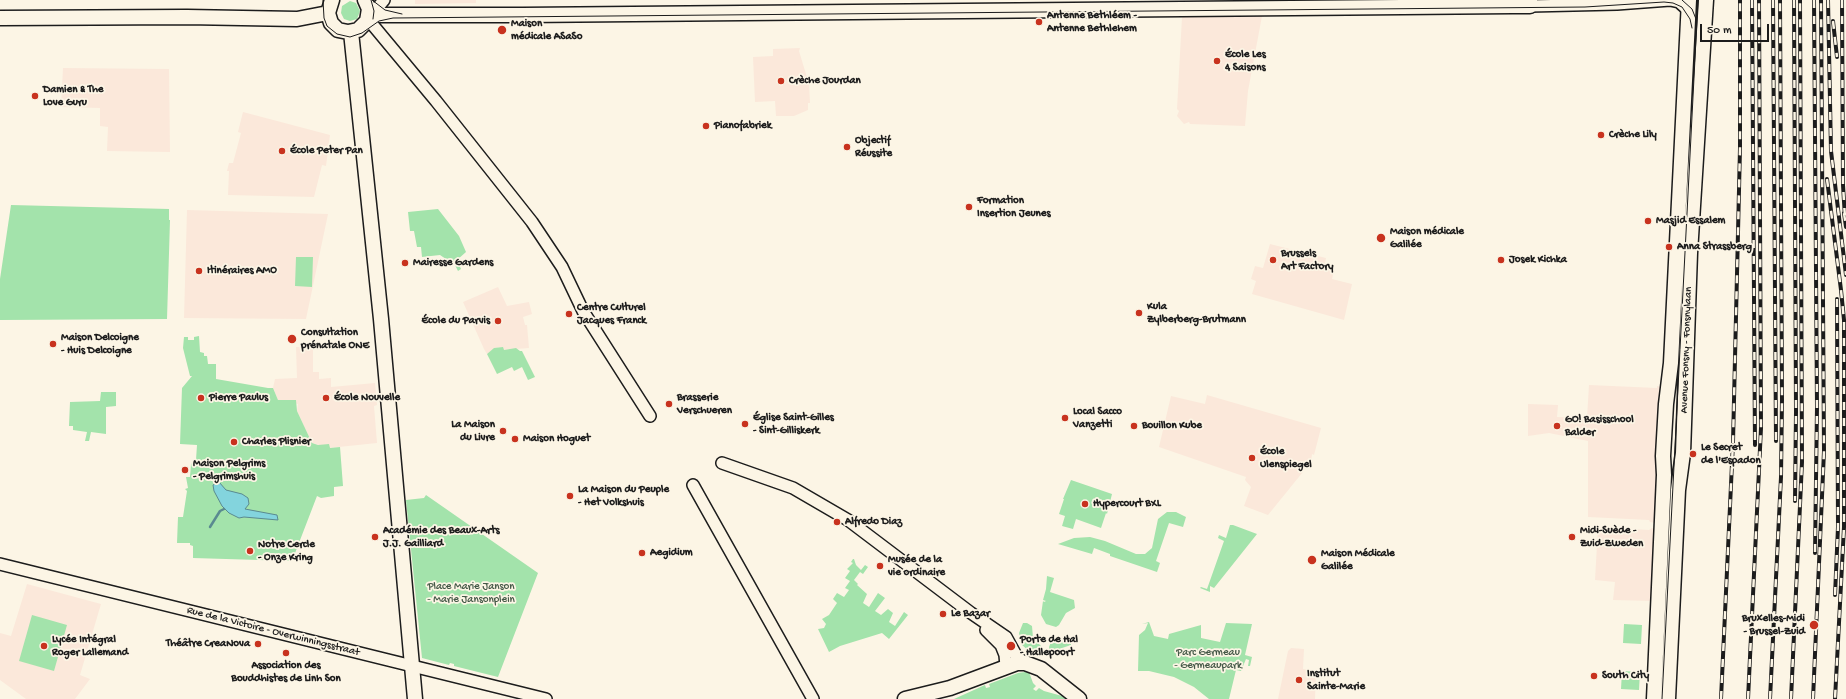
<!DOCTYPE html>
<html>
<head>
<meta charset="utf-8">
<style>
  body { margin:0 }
  #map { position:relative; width:1846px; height:699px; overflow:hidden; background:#fcf5e5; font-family:"Gochi Hand",sans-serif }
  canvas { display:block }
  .scale { position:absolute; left:1700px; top:24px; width:69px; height:18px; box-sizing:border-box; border:2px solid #1c1c1c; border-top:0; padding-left:5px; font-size:12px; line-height:14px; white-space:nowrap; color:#1c1c1c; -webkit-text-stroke:3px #fcf5e5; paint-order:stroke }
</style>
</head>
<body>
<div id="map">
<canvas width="1846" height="699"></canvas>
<div class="scale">50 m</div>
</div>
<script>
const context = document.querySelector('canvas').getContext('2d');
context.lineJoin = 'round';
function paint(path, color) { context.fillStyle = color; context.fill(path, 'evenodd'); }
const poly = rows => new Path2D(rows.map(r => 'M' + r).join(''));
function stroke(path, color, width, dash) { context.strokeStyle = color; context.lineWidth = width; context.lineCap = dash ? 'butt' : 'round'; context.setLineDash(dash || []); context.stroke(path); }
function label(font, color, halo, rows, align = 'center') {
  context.font = font + ' "Gochi Hand",sans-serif'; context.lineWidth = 3.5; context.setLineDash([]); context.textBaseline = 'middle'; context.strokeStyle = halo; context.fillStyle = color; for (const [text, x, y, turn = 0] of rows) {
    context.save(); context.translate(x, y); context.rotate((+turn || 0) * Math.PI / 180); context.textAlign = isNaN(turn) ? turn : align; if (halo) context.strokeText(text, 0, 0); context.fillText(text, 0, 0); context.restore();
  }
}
paint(poly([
  [415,0,476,0,476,3,415,4],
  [1262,16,1248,91,1245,126,1190,124,1189,122,1184,124,1177,116,1179,111,1177,109,1182,17],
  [800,48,799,51,809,84,810,103,808,103,808,110,794,116,776,116,775,101,755,102,753,57,773,56,773,49],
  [63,68,169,69,170,152,107,151,108,127,100,126,100,108,61,107],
  [243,112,330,135,326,166,322,165,314,197,228,195,229,171,227,171,229,163,233,163,241,133,238,132],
  [187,210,328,214,306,319,184,318],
  [1270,244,1326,258,1324,268,1334,270,1332,279,1352,284,1344,320,1252,294,1256,281,1251,279,1255,266,1263,268],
  [498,287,507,306,529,302,532,314,523,317,525,325,527,325,529,348,503,350,503,347,495,348,487,354,484,349,463,302],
  [296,347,313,347,313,372,319,372,319,379,331,378,331,387,375,383,377,405,374,406,377,443,329,448,312,443,297,411,298,404,278,400,273,388,275,379,297,378],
  [1589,385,1657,388,1657,386,1662,387,1656,523,1650,522,1649,520,1588,517,1588,441,1549,433,1528,436,1528,404,1558,405,1557,417,1587,418],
  [1207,395,1321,428,1314,455,1312,454,1311,462,1268,515,1244,506,1251,487,1245,480,1246,477,1159,447,1171,396,1205,404],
  [1598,527,1649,530,1652,528,1655,529,1653,601,1613,600,1615,582,1595,580],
  [27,584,101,604,80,675,90,679,75,699,26,699,0,680,0,633,11,636],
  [1291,648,1304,649,1303,669,1316,671,1315,699,1278,699,1288,651]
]), '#fbe8da');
paint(poly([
  [350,1,356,3,360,11,357,19,350,21,344,19,341,13,342,6],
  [11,205,169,209,169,220,170,220,167,319,0,320,0,279],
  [438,209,459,236,466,252,457,260,461,269,458,271,455,265,440,255,422,257,421,247,417,247,414,231,410,231,408,212],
  [296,257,313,257,312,287,295,286],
  [199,336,200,352,204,353,204,356,207,356,208,364,216,364,216,379,268,388,273,388,278,400,296,400,297,411,312,443,318,445,329,444,330,448,340,447,343,486,334,487,334,496,321,498,317,496,292,561,193,558,193,546,190,545,190,543,177,543,178,517,183,517,187,491,185,489,188,488,186,477,190,477,191,464,196,460,197,445,180,444,182,388,192,376,190,376,183,348,184,337,188,337,188,340,194,340,194,337],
  [503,347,504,350,516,348,520,351,522,351,535,377,528,380,522,367,514,371,512,367,497,374,487,354,494,348],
  [101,392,116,392,116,406,106,407,106,434,91,432,89,441,85,441,87,432,73,430,73,426,69,426,70,402,100,401],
  [1071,480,1112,494,1107,514,1106,513,1101,528,1076,519,1073,529,1062,526,1065,516,1059,514,1064,499,1063,499],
  [426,495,538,573,498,677,454,666,454,664,450,663,449,665,422,658,406,500,424,498],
  [1167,512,1176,512,1186,517,1183,527,1169,523,1156,561,1160,563,1157,572,1110,556,1110,554,1094,548,1092,554,1058,544,1074,538,1090,537,1105,541,1136,554,1145,554,1152,548,1158,519],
  [1230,525,1233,525,1257,534,1214,588,1210,586,1210,592,1200,588,1201,587,1207,589,1224,541,1218,538,1219,535,1226,538],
  [853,559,854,559,856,565,861,570,865,565,868,567,863,574,860,572,854,580,858,584,857,585,867,594,863,603,869,607,878,593,885,598,875,611,881,615,888,609,893,613,889,622,895,626,904,612,908,615,889,639,882,633,840,646,829,652,818,629,824,628,826,624,822,619,829,615,837,603,833,599,837,593,844,597,849,590,845,588,850,581,845,578,850,571,847,569,853,563,851,562],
  [1047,576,1054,578,1050,592,1074,600,1075,608,1066,613,1059,625,1056,627,1046,624,1041,615,1043,601,1044,602,1046,601,1043,600,1046,589],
  [32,615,67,625,54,671,19,661],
  [1149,622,1154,636,1168,639,1169,634,1201,625,1201,638,1220,642,1226,623,1252,624,1245,655,1252,657,1250,666,1248,666,1249,660,1246,659,1241,671,1236,670,1229,699,1209,699,1194,687,1174,677,1149,671,1138,671,1139,635,1145,630,1148,623,1142,624],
  [1023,623,1027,623,1032,626,1033,638,1042,647,1042,654,1031,653,1021,644,1019,633],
  [1624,624,1642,625,1641,644,1623,643],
  [1066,638,1071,640,1071,645,1050,652,1049,647,1051,642],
  [1622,671,1640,672,1639,690,1621,689],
  [1025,672,1029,672,1033,683,1036,686,1033,689,1036,691,1039,688,1044,691,1062,696,1067,699,954,699,985,685,986,688,990,687,989,684,1018,673]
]), '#a3e3ab');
const water = poly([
  [219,482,226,490,242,494,248,498,249,504,245,509,277,515,278,520,244,517,239,518,229,513,222,506,214,491,213,485,219,482]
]);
paint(water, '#83d4dd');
stroke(water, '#5a8a90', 1);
stroke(poly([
  [210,527,220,511,224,509]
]), '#5a8a90', 2.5);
const minor = poly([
  [1530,6,1617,4,1670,0,1679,2,1689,11],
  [369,13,379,6,384,0],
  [367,21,372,24,436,101,532,222,562,267,583,311,650,416],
  [722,463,793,488,848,520,971,613,1006,637,1017,657,1025,663],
  [693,485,813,699],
  [0,564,546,699],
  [986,630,1001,645,1005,655,1006,666]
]);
const major = poly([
  [332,0,328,13,331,23,338,30,348,32,358,30,367,21,369,9,365,0],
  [369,15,523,15,1512,6,1530,6,1530,0],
  [0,18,187,17,297,19,328,13],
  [351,32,381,319,415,699],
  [905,699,950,688,1017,663,1025,663,1041,669,1079,699],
  [1654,699,1664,475,1663,456,1666,404,1671,363,1689,0],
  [1668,699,1678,490,1683,453,1690,253,1706,0]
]);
stroke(minor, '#1c1c1c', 14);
stroke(major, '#1c1c1c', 17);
stroke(minor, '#fcf5e5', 11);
stroke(major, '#fcf5e5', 14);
stroke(poly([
  [323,0,324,18,327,26,337,34,350,37,362,33,379,21,393,18,1585,7,1664,2,1673,3,1682,7,1690,19,1692,28],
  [371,0,374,11,373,19],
  [372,0,385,10,402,14],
  [1682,0,1692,9,1696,19],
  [1662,699,1698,0]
]), '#1c1c1c', 1);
const rail = poly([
  [1752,0,1755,445],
  [1773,0,1776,441],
  [1794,0,1796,412,1795,501],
  [1814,0,1817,407,1815,553],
  [1828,0,1831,151,1846,275],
  [1842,0,1843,185,1845,218],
  [1833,21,1837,57],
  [1827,179,1841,290,1844,320,1844,527,1835,699],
  [1844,213,1846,227],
  [1835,595,1838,527,1837,299],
  [1721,699,1733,442,1740,148,1740,0],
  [1748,699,1761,428,1759,0],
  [1770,699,1781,477,1782,399,1780,0],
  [1791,699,1802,462,1800,0],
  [1813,699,1824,451,1821,0]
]);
stroke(rail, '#1c1c1c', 4);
stroke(rail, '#fcf5e5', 2.5, [8]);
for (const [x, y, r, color] of [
  [1039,22,4,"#c8321e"],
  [502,30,5,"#c8321e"],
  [1217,61,4,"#c8321e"],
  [781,81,4,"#c8321e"],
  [35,96,4,"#c8321e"],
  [706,126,4,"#c8321e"],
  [1601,135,4,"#c8321e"],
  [847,147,4,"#c8321e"],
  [282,151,4,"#c8321e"],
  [969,207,4,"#c8321e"],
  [1648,221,4,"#c8321e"],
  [1381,238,5,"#c8321e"],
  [1669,247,4,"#c8321e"],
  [1273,260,4,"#c8321e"],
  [1501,260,4,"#c8321e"],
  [405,263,4,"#c8321e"],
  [199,271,4,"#c8321e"],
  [1139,313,4,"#c8321e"],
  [569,314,4,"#c8321e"],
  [498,321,4,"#c8321e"],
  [292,339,5,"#c8321e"],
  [53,344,4,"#c8321e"],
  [201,398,4,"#c8321e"],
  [326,398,4,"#c8321e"],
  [669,404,4,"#c8321e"],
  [1065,418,4,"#c8321e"],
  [745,424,4,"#c8321e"],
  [1134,426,4,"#c8321e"],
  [1557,426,4,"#c8321e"],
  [503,431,4,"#c8321e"],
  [515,439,4,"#c8321e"],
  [234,442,4,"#c8321e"],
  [1693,454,4,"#c8321e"],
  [1252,458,4,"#c8321e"],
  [185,470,4,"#c8321e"],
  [570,496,4,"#c8321e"],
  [1085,504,4,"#c8321e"],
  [837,522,4,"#c8321e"],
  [375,537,4,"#c8321e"],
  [1572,537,4,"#c8321e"],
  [250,551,4,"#c8321e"],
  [642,553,4,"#c8321e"],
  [1312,560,5,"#c8321e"],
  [880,566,4,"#c8321e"],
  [943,614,4,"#c8321e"],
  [1814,625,5,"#c8321e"],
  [258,644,4,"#c8321e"],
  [44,646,4,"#c8321e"],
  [1011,646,5,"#c8321e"],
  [286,653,4,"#c8321e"],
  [1594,676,4,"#c8321e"],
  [1299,680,4,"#c8321e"]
]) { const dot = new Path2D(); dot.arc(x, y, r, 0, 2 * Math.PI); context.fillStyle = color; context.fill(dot); stroke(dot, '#fcf5e5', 1.5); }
label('bold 11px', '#1c1c1c', '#fcf5e5', [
  ["Antenne Bethléem -",1047,16],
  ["Antenne Bethlehem",1047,29],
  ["Maison",511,24],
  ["médicale ASaSo",511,37],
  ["École Les",1225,55],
  ["4 Saisons",1225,68],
  ["Crèche Jourdan",789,81],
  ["Damien & The",43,90],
  ["Love Guru",43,103],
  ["Pianofabriek",714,126],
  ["Crèche Lily",1609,135],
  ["Objectif",855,141],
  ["Réussite",855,154],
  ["École Peter Pan",290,151],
  ["Formation",977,201],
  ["Insertion Jeunes",977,214],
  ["Masjid Essalem",1656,221],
  ["Maison médicale",1390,232],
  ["Galilée",1390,245],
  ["Anna Strassberg",1677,247],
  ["Brussels",1281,254],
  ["Art Factory",1281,267],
  ["Josek Kichka",1509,260],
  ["Mairesse Gardens",413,263],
  ["Itinéraires AMO",207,271],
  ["Kula",1147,307],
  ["Zylberberg-Brutmann",1147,320],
  ["Centre Culturel",577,308],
  ["Jacques Franck",577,321],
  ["École du Parvis",490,321,"right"],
  ["Consultation",301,333],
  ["prénatale ONE",301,346],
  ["Maison Delcoigne",61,338],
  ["- Huis Delcoigne",61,351],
  ["Pierre Paulus",209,398],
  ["École Nouvelle",334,398],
  ["Brasserie",677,398],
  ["Verschueren",677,411],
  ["Local Sacco",1073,412],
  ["Vanzetti",1073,425],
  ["Église Saint-Gilles",753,418],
  ["- Sint-Gilliskerk",753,431],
  ["GO! Basisschool",1565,420],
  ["Balder",1565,433],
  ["La Maison",495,425,"right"],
  ["du Livre",495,438,"right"],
  ["Bouillon Kube",1142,426],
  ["Maison Hoguet",523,439],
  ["Charles Plisnier",242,442],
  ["Le Secret",1701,448],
  ["de l'Espadon",1701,461],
  ["École",1260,452],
  ["Ulenspiegel",1260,465],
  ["Maison Pelgrims",193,464],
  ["- Pelgrimshuis",193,477],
  ["La Maison du Peuple",578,490],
  ["- Het Volkshuis",578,503],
  ["Hypercourt BXL",1093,504],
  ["Alfredo Diaz",845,522],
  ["Académie des Beaux-Arts",383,531],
  ["J.J. Gailliard",383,544],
  ["Midi-Suède -",1580,531],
  ["Zuid-Zweden",1580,544],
  ["Notre Cercle",258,545],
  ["- Onze Kring",258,558],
  ["Aegidium",650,553],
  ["Maison Médicale",1321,554],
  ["Galilée",1321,567],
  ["Musée de la",888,560],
  ["vie ordinaire",888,573],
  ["Le Bazar",951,614],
  ["Bruxelles-Midi",1805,619,"right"],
  ["- Brussel-Zuid",1805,632,"right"],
  ["Lycée Intégral",52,640],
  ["Roger Lallemand",52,653],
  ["Porte de Hal",1020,640],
  ["- Hallepoort",1020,653],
  ["Théâtre CreaNova",250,644,"right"],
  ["Association des",286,666,"center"],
  ["Bouddhistes de Linh Son",286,679,"center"],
  ["Institut",1307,674],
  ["Sainte-Marie",1307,687],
  ["South City",1602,676]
], 'left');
label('11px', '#1c1c1c', '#fcf5e5', [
  ["Avenue Fonsny - Fonsnylaan",1687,350,-88],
  ["Rue de la Victoire - Overwinningsstraat",273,632,14]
]);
label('11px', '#445847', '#fcf5e5', [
  ["Place Marie Janson",471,587],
  ["- Marie Jansonplein",471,600],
  ["Parc Germeau",1208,653],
  ["- Germeaupark",1208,666]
]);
</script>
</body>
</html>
